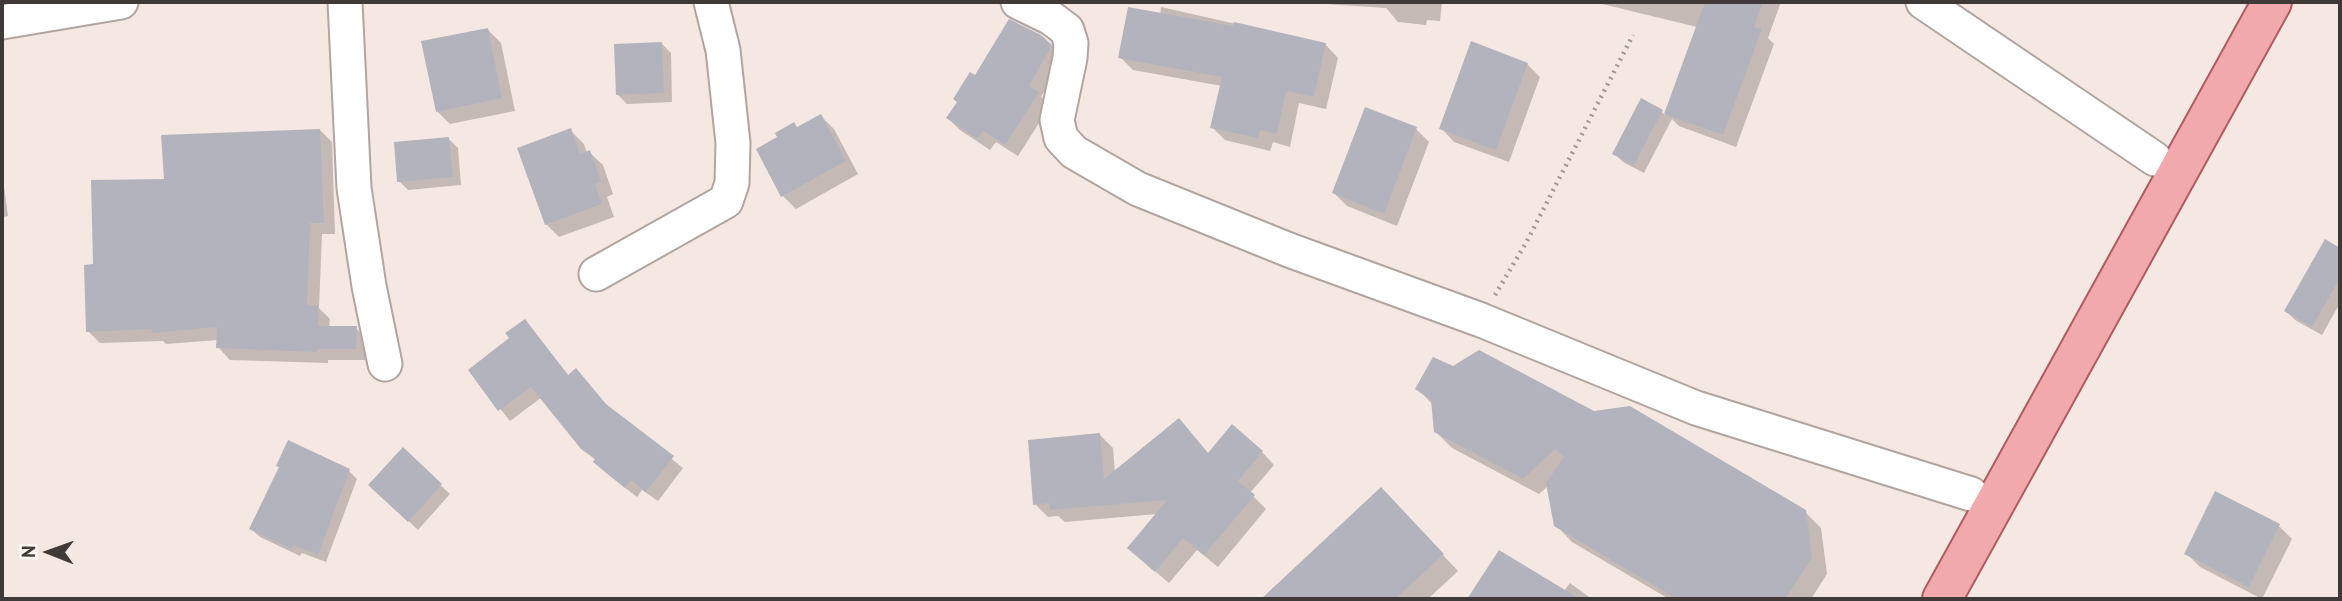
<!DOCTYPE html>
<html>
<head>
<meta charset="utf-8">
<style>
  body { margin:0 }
  #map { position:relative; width:2342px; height:601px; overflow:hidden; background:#f5e8e2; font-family:"PT Sans",sans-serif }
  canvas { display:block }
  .frame { position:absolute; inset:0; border:4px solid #3f3a38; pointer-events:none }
  .north { position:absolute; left:14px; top:517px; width:70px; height:70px; -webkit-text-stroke:5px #fef6f3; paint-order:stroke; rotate:271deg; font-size:19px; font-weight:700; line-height:28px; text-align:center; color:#3f3a38 }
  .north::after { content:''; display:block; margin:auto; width:24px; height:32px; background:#3f3a38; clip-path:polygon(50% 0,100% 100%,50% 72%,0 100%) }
</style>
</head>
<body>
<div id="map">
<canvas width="2342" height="601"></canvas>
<div class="frame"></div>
<div class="north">N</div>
</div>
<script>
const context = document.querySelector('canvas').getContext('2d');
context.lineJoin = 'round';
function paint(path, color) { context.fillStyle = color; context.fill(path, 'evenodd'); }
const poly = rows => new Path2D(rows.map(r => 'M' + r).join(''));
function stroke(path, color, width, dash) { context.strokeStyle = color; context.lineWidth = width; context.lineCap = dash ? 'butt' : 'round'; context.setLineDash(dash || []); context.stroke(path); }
paint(poly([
  [1295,2,1442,2,1440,21,1427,20,1426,25,1398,22,1386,8],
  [1594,2,1781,2,1768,38,1774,44,1736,147,1679,126,1672,119,1644,173,1623,162,1614,153,1662,112,1665,115,1697,27],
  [1161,7,1325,44,1338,58,1326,109,1299,103,1290,147,1273,142,1270,151,1225,140,1212,127,1222,86,1133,70,1120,57,1160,15],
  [488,30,501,43,515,111,450,124,437,111],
  [1049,43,1063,58,1041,97,1050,106,1018,156,996,142,990,150,960,130,948,118,976,78],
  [662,44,671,53,672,102,627,104,618,95],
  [1527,64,1540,77,1509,162,1454,142,1441,128],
  [821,116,834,129,858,174,796,209,783,196,798,128],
  [1416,129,1429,142,1397,226,1347,206,1334,193],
  [320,130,332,142,335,234,322,234,319,308,330,319,329,328,356,328,368,340,368,360,328,360,328,363,230,360,218,347,218,340,166,344,163,341,100,343,88,331,95,266,166,181],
  [570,130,584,144,587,153,589,152,603,165,613,194,607,197,614,217,559,237,546,224],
  [448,138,458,148,461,185,408,190,399,181],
  [2,172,8,216,2,217],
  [2326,241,2340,250,2340,303,2322,335,2295,320,2286,311],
  [525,321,569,376,576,370,610,410,683,468,658,501,642,490,637,497,606,473,542,397,510,421,470,371,511,339],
  [1453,368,1594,413,1805,512,1821,528,1827,574,1811,599,1669,599,1572,542,1556,525,1548,486,1539,494,1452,448,1436,432,1433,405,1417,388],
  [1179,420,1209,454,1262,452,1274,465,1250,493,1266,509,1218,567,1197,550,1169,583,1142,560,1157,514,1065,522,1058,516,1048,517,1035,504,1100,435,1113,448,1115,473],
  [403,450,450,494,418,530,380,494],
  [349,471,357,479,326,562,302,553,300,556,260,537,251,529],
  [1381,489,1458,571,1428,599,1264,599],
  [2279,526,2292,539,2262,599,2200,567,2186,553],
  [1570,583,1592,599,1495,599,1479,584,1564,591]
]), '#0003');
paint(poly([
  [1705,2,1763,2,1754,27,1762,29,1723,135,1664,114],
  [1128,7,1233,26,1234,22,1326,43,1314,97,1286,91,1277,134,1260,130,1258,138,1210,128,1222,77,1118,58],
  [1009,19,1041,35,1052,45,1029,86,1039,92,1005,145,983,131,977,139,946,118,957,102,953,99,970,72,975,75],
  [488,28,502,98,436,112,421,41],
  [1471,41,1528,63,1496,150,1439,129],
  [662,42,664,93,616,95,614,44],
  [1641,98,1663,110,1634,165,1612,154],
  [1365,107,1417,127,1384,214,1332,193],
  [821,114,846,161,781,197,756,149,777,137,775,133,794,122,797,127],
  [571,128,580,154,590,150,601,181,595,184,602,204,545,225,517,148],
  [320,129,324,223,310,223,307,305,318,306,318,326,357,326,356,349,317,349,317,352,216,348,217,327,152,333,152,329,86,332,84,265,93,264,91,180,164,179,161,135],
  [449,137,453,177,397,182,394,142],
  [2325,239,2340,248,2340,278,2312,327,2284,311],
  [525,319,568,375,576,368,606,404,674,456,646,492,631,480,625,488,593,462,595,459,581,449,531,387,498,411,468,370,509,338,505,333],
  [1479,350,1594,411,1630,406,1806,510,1812,558,1785,599,1677,599,1554,526,1546,483,1564,457,1555,449,1523,479,1434,432,1431,400,1415,389,1433,357,1453,366],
  [1179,418,1208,453,1232,424,1263,451,1238,481,1255,495,1204,555,1183,538,1155,572,1127,548,1167,500,1050,510,1049,503,1033,505,1028,440,1100,433,1104,479],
  [288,440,350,469,318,555,293,545,291,549,249,529,279,467,276,466],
  [403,447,442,484,408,522,368,485],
  [1381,487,1444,554,1395,599,1261,599],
  [2215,491,2280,524,2249,587,2184,554],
  [1499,550,1580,599,1467,599]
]), '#b3b3be');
const minor = poly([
  [345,2,354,188,369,286,385,364],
  [1018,2,1051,18,1067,30,1071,43,1070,58,1057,120,1061,138,1074,152,1138,189,1289,250,1481,320,1696,408,1971,494],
  [1923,2,2155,159],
  [2,22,121,2],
  [596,274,726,201,732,183,733,143,723,50,711,2]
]);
const major = poly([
  [1942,599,2272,2]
]);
stroke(minor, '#b1a5a0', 37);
stroke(major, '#ae5c60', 42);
stroke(poly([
  [1495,295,1526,243,1633,35]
]), '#a19894', 4.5, [2, 5]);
stroke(minor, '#fff', 33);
stroke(major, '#f2a9ad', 38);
</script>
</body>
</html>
